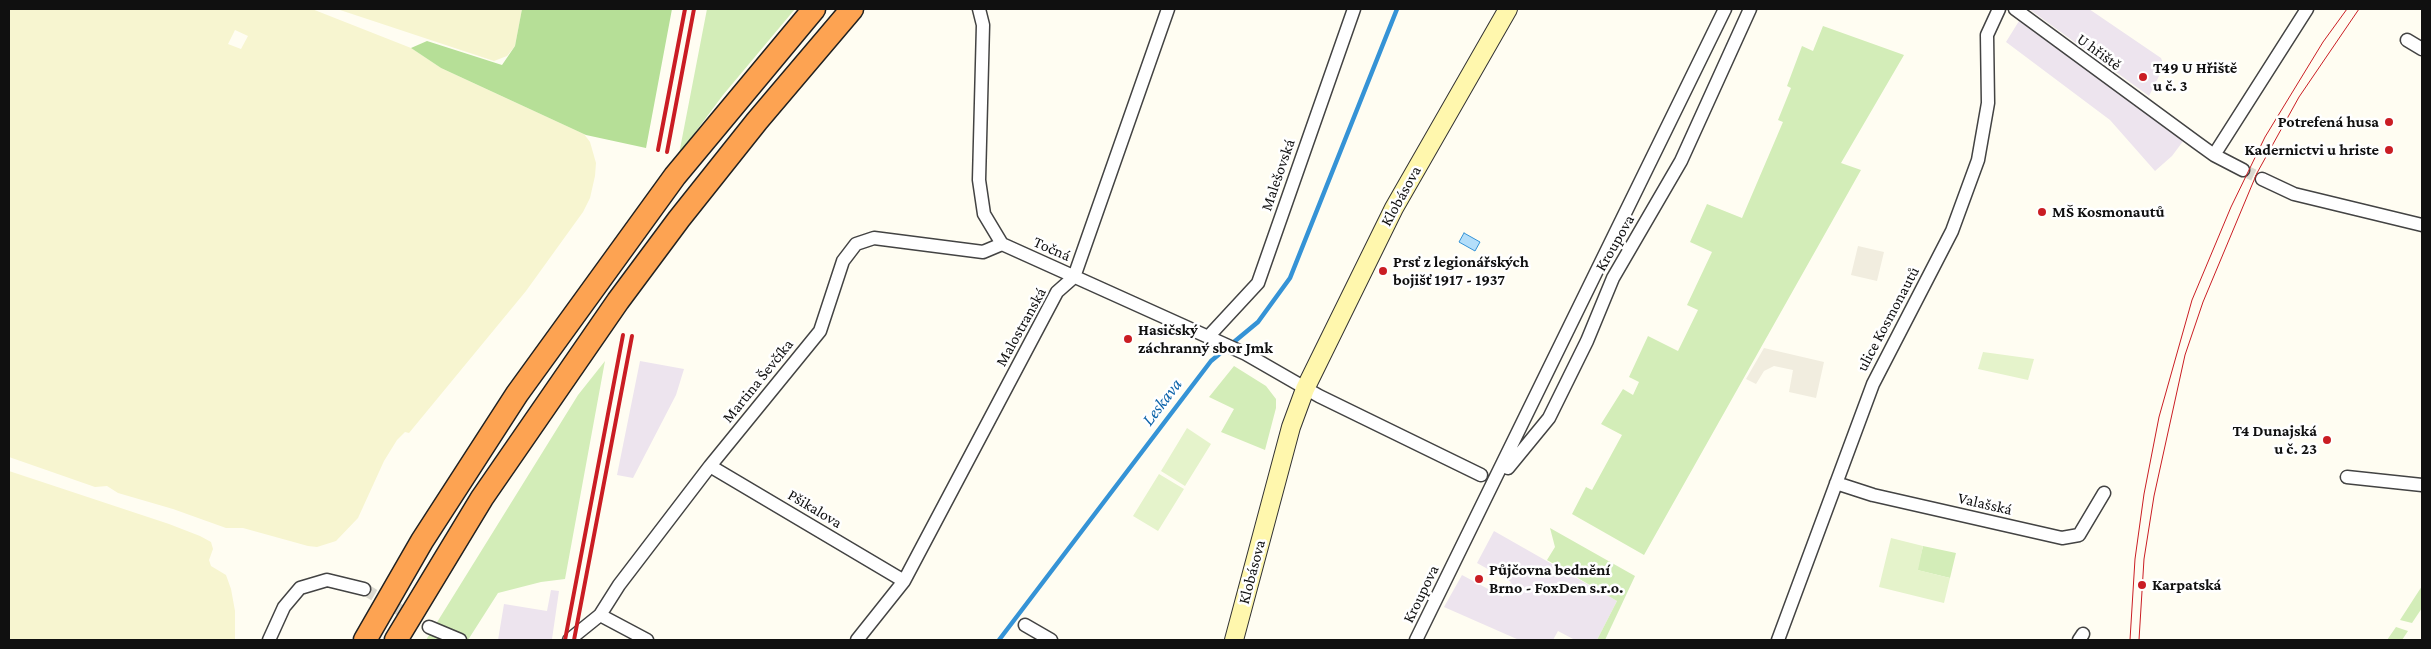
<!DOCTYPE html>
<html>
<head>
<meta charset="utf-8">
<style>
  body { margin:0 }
  #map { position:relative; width:2431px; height:649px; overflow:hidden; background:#fffdf2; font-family:"Crimson Pro",serif }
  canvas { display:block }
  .frame { position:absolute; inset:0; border:10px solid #101010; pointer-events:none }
</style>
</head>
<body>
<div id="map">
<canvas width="2431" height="649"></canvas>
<div class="frame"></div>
</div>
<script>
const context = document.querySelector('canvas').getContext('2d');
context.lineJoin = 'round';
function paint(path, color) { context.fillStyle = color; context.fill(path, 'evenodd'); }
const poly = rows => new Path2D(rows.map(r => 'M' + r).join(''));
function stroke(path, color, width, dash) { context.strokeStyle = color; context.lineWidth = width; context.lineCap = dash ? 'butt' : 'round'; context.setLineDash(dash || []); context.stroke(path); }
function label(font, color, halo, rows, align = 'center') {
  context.font = font + ' "Crimson Pro",serif'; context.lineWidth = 5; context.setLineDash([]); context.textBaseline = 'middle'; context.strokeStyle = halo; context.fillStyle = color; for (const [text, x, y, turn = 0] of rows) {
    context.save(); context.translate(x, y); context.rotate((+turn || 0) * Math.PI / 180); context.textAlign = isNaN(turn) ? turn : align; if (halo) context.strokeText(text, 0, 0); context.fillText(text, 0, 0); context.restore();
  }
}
paint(poly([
  [2029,9,2089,9,2161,58,2164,66,2149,96],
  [2019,21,2184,140,2172,156,2155,171,2110,120,2006,42],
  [640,361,684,369,676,395,633,478,617,475],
  [1494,531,1617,601,1597,640,1575,640,1558,631,1553,640,1519,640,1444,607,1462,575,1503,597,1511,582,1477,563],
  [551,590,559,591,552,639,498,640,504,604,547,611]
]), '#ede4ee');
paint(poly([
  [9,9,312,9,411,48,441,68,584,134,590,142,596,163,595,176,590,198,583,212,526,291,409,433,405,432,397,440,384,461,358,518,336,541,317,547,308,546,243,528,226,528,173,509,118,493,107,486,95,487,9,457],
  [235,30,248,36,241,49,228,44],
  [337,9,522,9,515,46,507,56,494,61],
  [9,471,169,524,200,536,211,542,213,549,209,560,211,566,226,575,231,589,235,611,235,640,9,640]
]), '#f7f5d0');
paint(poly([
  [707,9,795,9,723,95,679,154],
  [1823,26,1904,55,1841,163,1861,170,1644,555,1572,514,1586,487,1592,490,1622,435,1601,424,1623,389,1633,395,1639,382,1629,377,1648,336,1678,351,1698,310,1687,305,1712,252,1690,242,1707,204,1742,218,1783,122,1778,120,1791,88,1787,86,1802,46,1813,51],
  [605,361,565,579,541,582,498,593,468,640,426,640,578,395],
  [1234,366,1266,386,1276,399,1276,408,1265,450,1221,432,1234,409,1209,397],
  [1550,528,1635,576,1605,640,1597,640,1617,601,1547,560,1555,547],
  [1923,546,1956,553,1950,578,1917,570],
  [2422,586,2422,608,2412,623,2400,620],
  [2396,627,2408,631,2402,640,2387,640]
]), '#d3edb8');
paint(poly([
  [522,9,672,9,646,148,586,135,441,68,411,48,427,41,502,65,515,46]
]), '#b6df97');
paint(poly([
  [1983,352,2034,359,2028,380,1978,369],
  [1187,428,1211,444,1185,486,1161,471],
  [1159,474,1184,489,1158,531,1133,516],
  [1891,538,1923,546,1918,570,1950,578,1944,603,1879,587]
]), '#e5f3cb');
paint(poly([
  [1858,246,1884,252,1877,281,1851,275],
  [1764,348,1824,362,1816,398,1789,392,1793,370,1774,366,1764,371,1756,384,1746,379]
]), '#f1eddf');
const water = poly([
  [1464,233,1480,242,1475,251,1459,242,1464,233]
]);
paint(water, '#b3defa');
stroke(water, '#3593d6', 1);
stroke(poly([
  [999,640,1211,361,1258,322,1290,278,1397,9]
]), '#3593d6', 4.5);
stroke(poly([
  [2243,170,2262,179],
  [364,589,429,627]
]), '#dbd9d0', 12, [12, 6]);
const street = poly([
  [979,9,983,25,979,180,984,214,1002,244,1246,354,1319,396,1481,475],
  [2015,9,2196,142,2214,155,2243,170],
  [2407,40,2422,49],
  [2214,155,2307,9],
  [2262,179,2294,194,2422,225],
  [1208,337,1258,283,1354,9],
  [710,466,904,581],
  [1508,468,1549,418,1587,341,1613,278,1681,161,1750,9],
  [2347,477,2422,485],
  [1836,483,1873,495,2062,538,2079,535,2104,493],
  [600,615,647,640],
  [1025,625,1051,640],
  [429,627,460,640],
  [269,640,284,607,300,588,327,580,364,589],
  [569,640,600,615,619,585,710,466,820,331,843,261,856,244,874,238,983,252,1002,244],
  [857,640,904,581,1057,292,1074,277,1168,9],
  [1416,640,1725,9],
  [1778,640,1873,384,1952,231,1978,160,1988,103,1987,35,1999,9],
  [2079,640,2083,634]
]);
const secondary = poly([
  [1234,640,1291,427,1305,389,1394,208,1508,9]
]);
const highway = poly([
  [365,640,422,541,517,394,675,176,814,9],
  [396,640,482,498,618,301,679,219,757,121,852,9]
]);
stroke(street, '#434343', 15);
stroke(secondary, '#323232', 20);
stroke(highway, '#212121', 25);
stroke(street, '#fff', 12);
stroke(secondary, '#fff7ad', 18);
stroke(highway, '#fda352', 22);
stroke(poly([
  [2130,640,2135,559,2144,494,2159,417,2192,300,2231,207,2265,137,2323,42,2347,9],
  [2139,640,2144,559,2154,496,2185,355,2203,302,2257,173,2299,97,2359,9]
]), '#ca1d23', 1);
stroke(poly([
  [658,150,685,9],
  [667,152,694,9],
  [565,640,623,335],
  [574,640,632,336]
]), '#ca1d23', 4);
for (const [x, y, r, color] of [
  [2143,77,5,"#ca1d23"],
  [2389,122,5,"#ca1d23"],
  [2389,150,5,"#ca1d23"],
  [2042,212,5,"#ca1d23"],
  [1383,271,5,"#ca1d23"],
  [1128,339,5,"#ca1d23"],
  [2327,440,5,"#ca1d23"],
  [1479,579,5,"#ca1d23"],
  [2142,585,5,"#ca1d23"]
]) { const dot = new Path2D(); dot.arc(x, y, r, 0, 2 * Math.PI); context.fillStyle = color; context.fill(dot); stroke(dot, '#fff', 2); }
label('16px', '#101010', '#fff', [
  ["U hřiště",2099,52,36],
  ["Malešovská",1278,175,-71],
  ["Klobásova",1401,196,-61],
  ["Kroupova",1615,243,-60],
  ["Točná",1052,249,24],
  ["ulice Kosmonautů",1888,319,-62],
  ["Malostranská",1021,327,-61],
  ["Martina Ševčíka",758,381,-51],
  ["Valašská",1985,504,13],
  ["Pšikalova",815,509,31],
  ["Klobásova",1252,572,-75],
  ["Kroupova",1421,594,-64]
]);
label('bold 16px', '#101010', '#fff', [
  ["T49 U Hřiště",2153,68],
  ["u č. 3",2153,86],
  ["Potrefená husa",2379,122,"right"],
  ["Kadernictvi u hriste",2379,150,"right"],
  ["MŠ Kosmonautů",2052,212],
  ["Prsť z legionářských",1393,262],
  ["bojišť 1917 - 1937",1393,280],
  ["Hasičský",1138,330],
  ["záchranný sbor Jmk",1138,348],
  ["T4 Dunajská",2317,431,"right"],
  ["u č. 23",2317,449,"right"],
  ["Půjčovna bednění",1489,570],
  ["Brno - FoxDen s.r.o.",1489,588],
  ["Karpatská",2152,585]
], 'left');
label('italic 18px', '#0f65ab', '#fff', [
  ["Leskava",1162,402,-53]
]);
</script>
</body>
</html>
